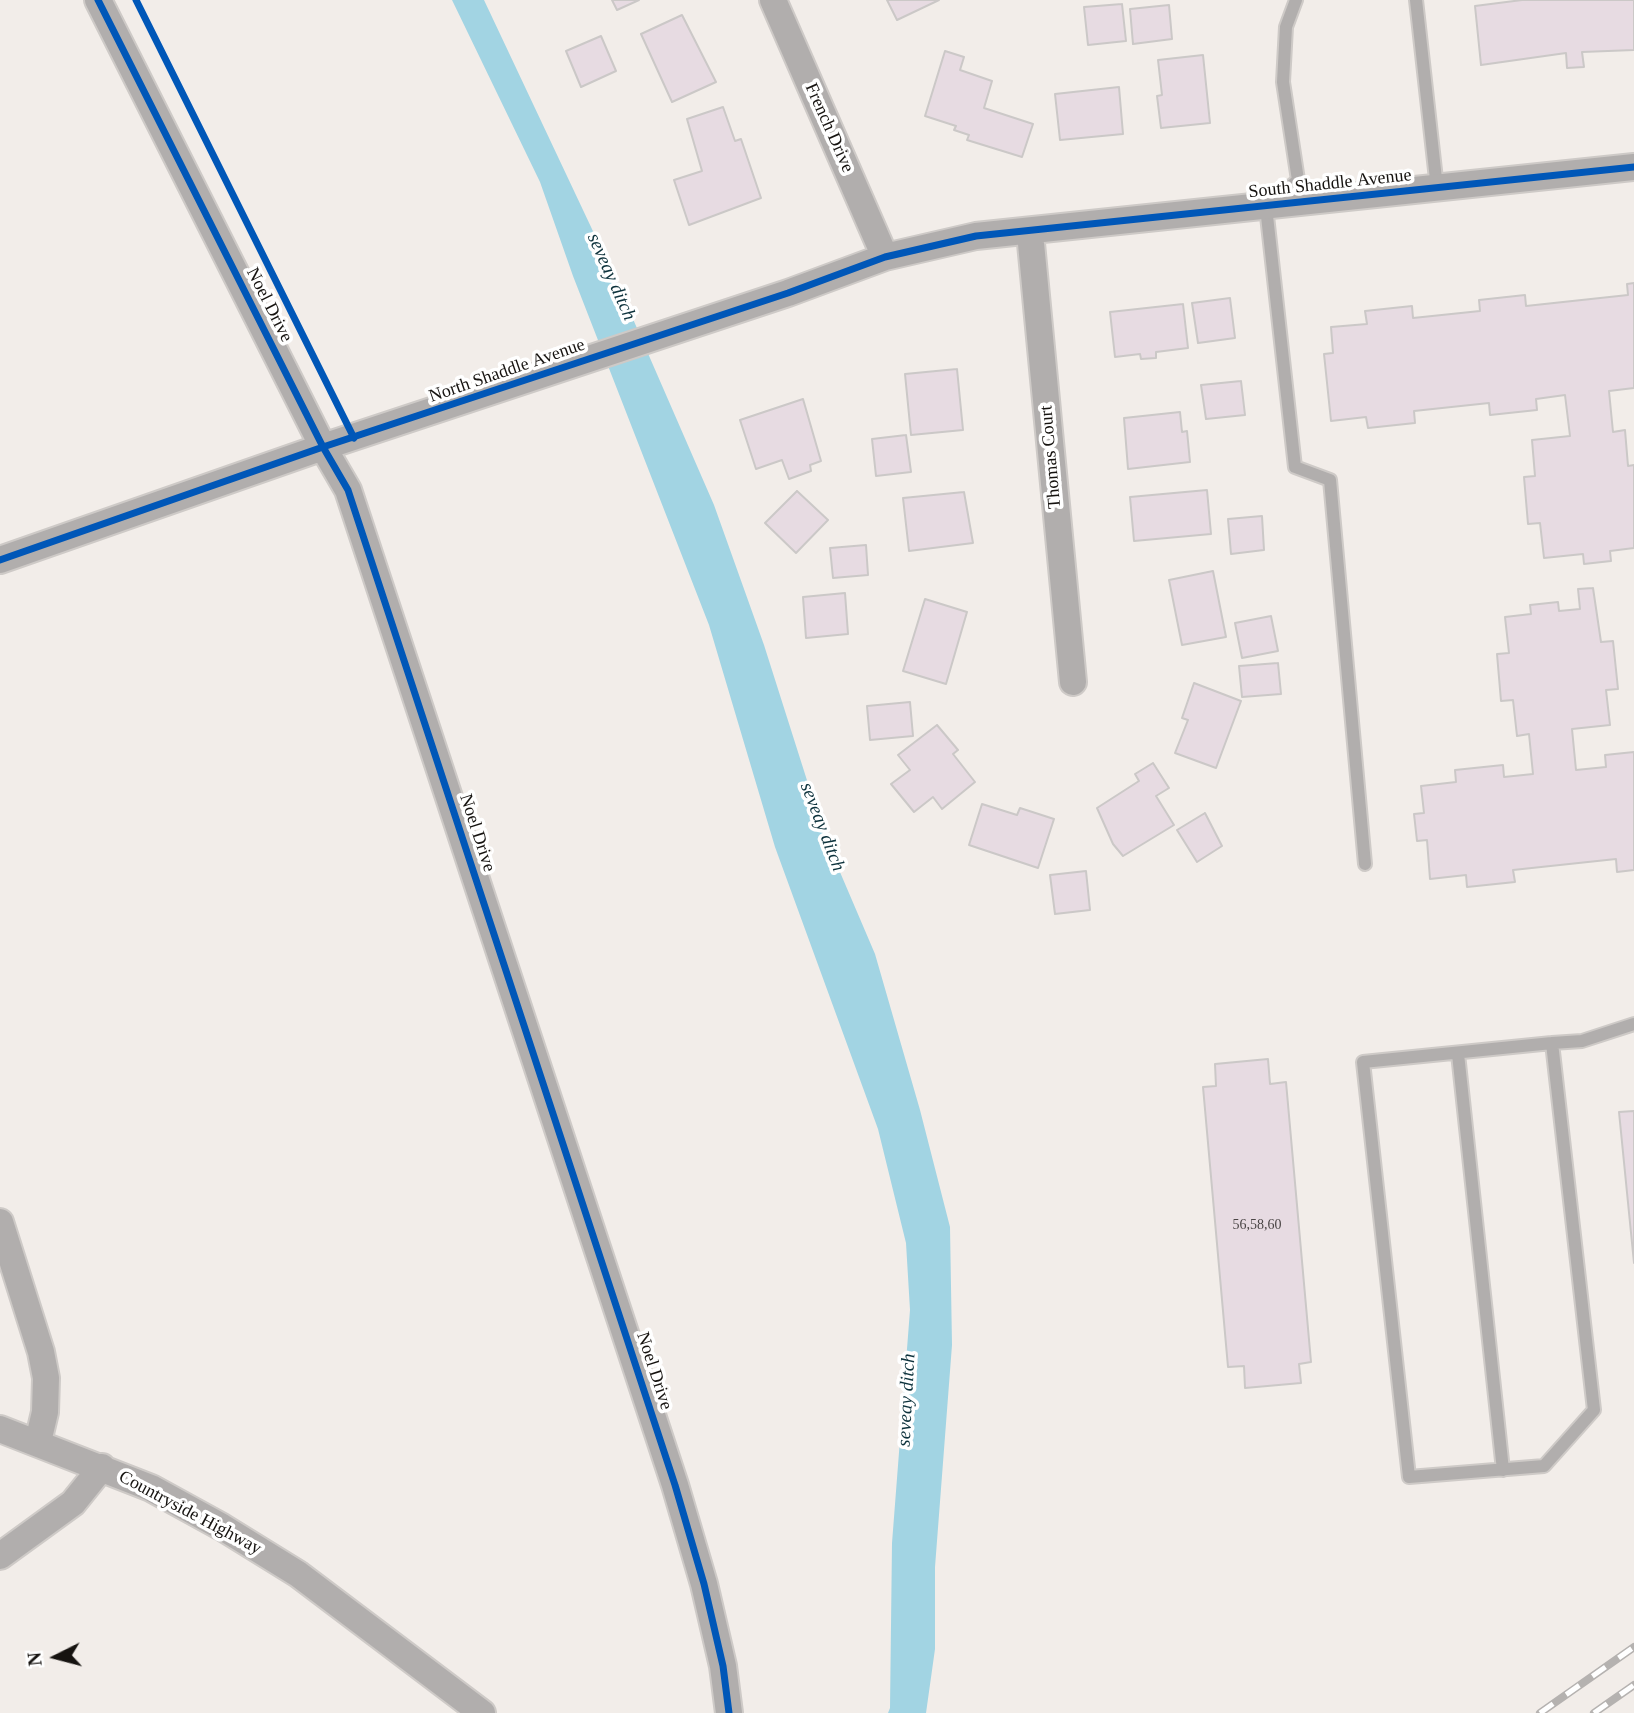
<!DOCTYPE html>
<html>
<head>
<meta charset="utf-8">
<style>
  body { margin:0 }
  #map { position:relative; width:1634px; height:1713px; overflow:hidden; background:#f2ede9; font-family:"Times New Roman",serif }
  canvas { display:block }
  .north { position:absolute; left:21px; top:1622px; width:70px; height:70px; -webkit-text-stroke:5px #fff; paint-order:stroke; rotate:264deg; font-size:19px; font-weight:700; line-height:28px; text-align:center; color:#161310 }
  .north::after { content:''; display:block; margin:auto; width:24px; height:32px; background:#161310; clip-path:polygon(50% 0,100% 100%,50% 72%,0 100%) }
</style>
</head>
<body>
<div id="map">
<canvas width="1634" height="1713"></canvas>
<div class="north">N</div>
</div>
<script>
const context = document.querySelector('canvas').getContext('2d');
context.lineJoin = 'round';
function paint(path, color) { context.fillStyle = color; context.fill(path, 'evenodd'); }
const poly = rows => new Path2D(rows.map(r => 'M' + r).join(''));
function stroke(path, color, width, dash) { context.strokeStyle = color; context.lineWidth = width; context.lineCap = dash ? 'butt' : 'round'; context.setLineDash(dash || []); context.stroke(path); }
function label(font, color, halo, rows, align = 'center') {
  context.font = font + ' "Times New Roman",serif'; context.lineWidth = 7; context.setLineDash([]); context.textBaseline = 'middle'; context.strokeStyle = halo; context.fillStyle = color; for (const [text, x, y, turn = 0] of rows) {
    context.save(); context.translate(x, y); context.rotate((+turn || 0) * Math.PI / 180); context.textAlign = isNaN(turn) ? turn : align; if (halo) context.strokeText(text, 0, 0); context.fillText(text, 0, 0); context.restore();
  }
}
paint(poly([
  [452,0,484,0,616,280,714,505,764,645,825,837,875,954,920,1110,950,1227,952,1345,935,1567,935,1649,926,1713,888,1713,890,1708,892,1543,910,1310,906,1243,878,1129,775,847,709,625,573,276,540,182]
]), '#a2d4e3');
const building = poly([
  [612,0,639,0,617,10,612,0],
  [887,0,939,0,897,20,887,0],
  [1522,0,1634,0,1634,50,1582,52,1584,67,1567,68,1566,53,1481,65,1475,6,1522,0],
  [1122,4,1126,41,1088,45,1084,7,1122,4],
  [1169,5,1172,39,1133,44,1130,9,1169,5],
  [682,15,716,82,672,102,641,34,682,15],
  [601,36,616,71,581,87,566,51,601,36],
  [945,51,964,57,960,70,992,81,984,108,1033,124,1022,157,967,140,969,135,954,130,956,126,925,116,945,51],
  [1203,55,1210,123,1161,128,1157,96,1162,95,1158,60,1203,55],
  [1119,87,1123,134,1060,140,1055,94,1119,87],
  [723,107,735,141,741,139,761,198,689,225,674,180,702,171,687,119,723,107],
  [1634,283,1634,388,1609,391,1613,432,1625,430,1628,466,1634,465,1634,548,1610,551,1611,561,1584,564,1583,554,1544,558,1540,523,1528,524,1524,477,1535,476,1532,440,1570,436,1565,395,1536,399,1537,410,1490,415,1489,403,1414,411,1415,423,1368,428,1366,417,1331,421,1324,354,1333,353,1331,327,1367,324,1365,311,1412,306,1413,318,1480,311,1479,300,1525,295,1526,306,1628,295,1627,284,1634,283],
  [1230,298,1235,338,1198,343,1192,303,1230,298],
  [1183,304,1188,348,1156,352,1156,358,1141,359,1140,354,1115,357,1110,312,1183,304],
  [957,369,963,430,911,435,905,374,957,369],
  [1241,381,1245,415,1206,419,1201,385,1241,381],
  [803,399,821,461,810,465,811,471,789,479,782,460,756,469,740,420,803,399],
  [1180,412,1182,432,1187,431,1190,462,1128,469,1124,418,1180,412],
  [906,435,911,472,876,476,872,439,906,435],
  [1207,490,1211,534,1134,541,1130,497,1207,490],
  [797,491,828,520,796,553,765,523,797,491],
  [964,492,973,543,909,551,903,498,964,492],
  [1262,516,1264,550,1231,554,1228,519,1262,516],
  [866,545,868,575,833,578,830,548,866,545],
  [1213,571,1226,637,1182,645,1169,580,1213,571],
  [1593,588,1601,642,1613,641,1618,689,1606,690,1610,725,1572,729,1576,770,1606,767,1605,755,1634,752,1634,870,1617,872,1616,859,1513,870,1515,882,1467,887,1466,875,1430,879,1427,840,1417,841,1414,814,1424,813,1421,786,1456,782,1455,770,1503,765,1504,777,1533,774,1529,734,1517,736,1513,700,1501,701,1497,654,1509,653,1505,617,1531,614,1530,605,1558,602,1559,611,1580,609,1578,589,1593,588],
  [845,593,848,634,806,638,803,597,845,593],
  [925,599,967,612,946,684,903,671,925,599],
  [1271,616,1278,651,1242,658,1235,623,1271,616],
  [1278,663,1281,694,1242,697,1239,666,1278,663],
  [1194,683,1241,701,1216,768,1175,753,1188,720,1182,718,1194,683],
  [910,702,913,736,870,740,867,706,910,702],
  [937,725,958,750,953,754,975,782,942,809,933,797,914,812,891,784,910,770,898,755,937,725],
  [1153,763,1169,788,1156,796,1174,825,1123,856,1113,844,1097,808,1139,781,1135,774,1153,763],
  [982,804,1017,815,1020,808,1054,819,1038,868,969,845,982,804],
  [1205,813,1222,846,1197,862,1177,830,1205,813],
  [1086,871,1090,910,1055,914,1050,875,1086,871],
  [1268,1059,1270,1084,1286,1082,1311,1362,1299,1364,1301,1383,1245,1388,1244,1366,1228,1367,1203,1087,1216,1086,1215,1064,1268,1059],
  [1634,1111,1634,1263,1619,1112,1634,1111]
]);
paint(building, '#e7dbe2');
stroke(building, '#cbc8c7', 2);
const lane = poly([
  [1296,0,1286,27,1283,82,1298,180,1266,207,1295,467,1330,480,1365,864],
  [1416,0,1437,188],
  [1552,1043,1363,1062,1409,1477,1544,1466,1594,1410,1552,1043,1582,1041,1634,1024],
  [1458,1054,1503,1470]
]);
const street = poly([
  [98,0,323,447,348,490,675,1485,704,1584,723,1666,729,1713],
  [773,0,885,257],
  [1030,233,1073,682],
  [0,560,323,447,788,293,885,257,976,236,1634,167],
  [0,1222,41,1352,46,1378,45,1412,38,1442],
  [0,1429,151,1488,222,1527,298,1574,482,1713],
  [0,1556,73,1503,102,1467]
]);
stroke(lane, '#cecac7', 16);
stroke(street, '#cecac7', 30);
stroke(lane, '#b1aead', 12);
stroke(street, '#b1aead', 26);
const rail = poly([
  [1540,1713,1634,1647],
  [1594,1713,1634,1685]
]);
stroke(rail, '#b5b2b0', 8);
stroke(rail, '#fff', 5, [16]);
stroke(poly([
  [98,0,323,447,348,490,675,1485,704,1584,723,1666,729,1713],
  [136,0,354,438],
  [0,560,323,447,788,293,885,257,976,236,1634,167]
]), '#0057b8', 7);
label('14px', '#4b4646', null, [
  ["56,58,60",1257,1225]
]);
label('18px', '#161310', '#fff', [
  ["French Drive",829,128,66],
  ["South Shaddle Avenue",1330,184,-6],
  ["Noel Drive",269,305,63],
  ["North Shaddle Avenue",507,371,-19],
  ["Thomas Court",1051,457,-95],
  ["Noel Drive",477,833,72],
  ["Noel Drive",654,1371,72],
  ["Countryside Highway",190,1513,28]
]);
label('italic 19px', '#0d323c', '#fff', [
  ["seveay ditch",611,277,66],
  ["seveay ditch",822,827,69],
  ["seveay ditch",907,1400,-87]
]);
</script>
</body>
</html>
